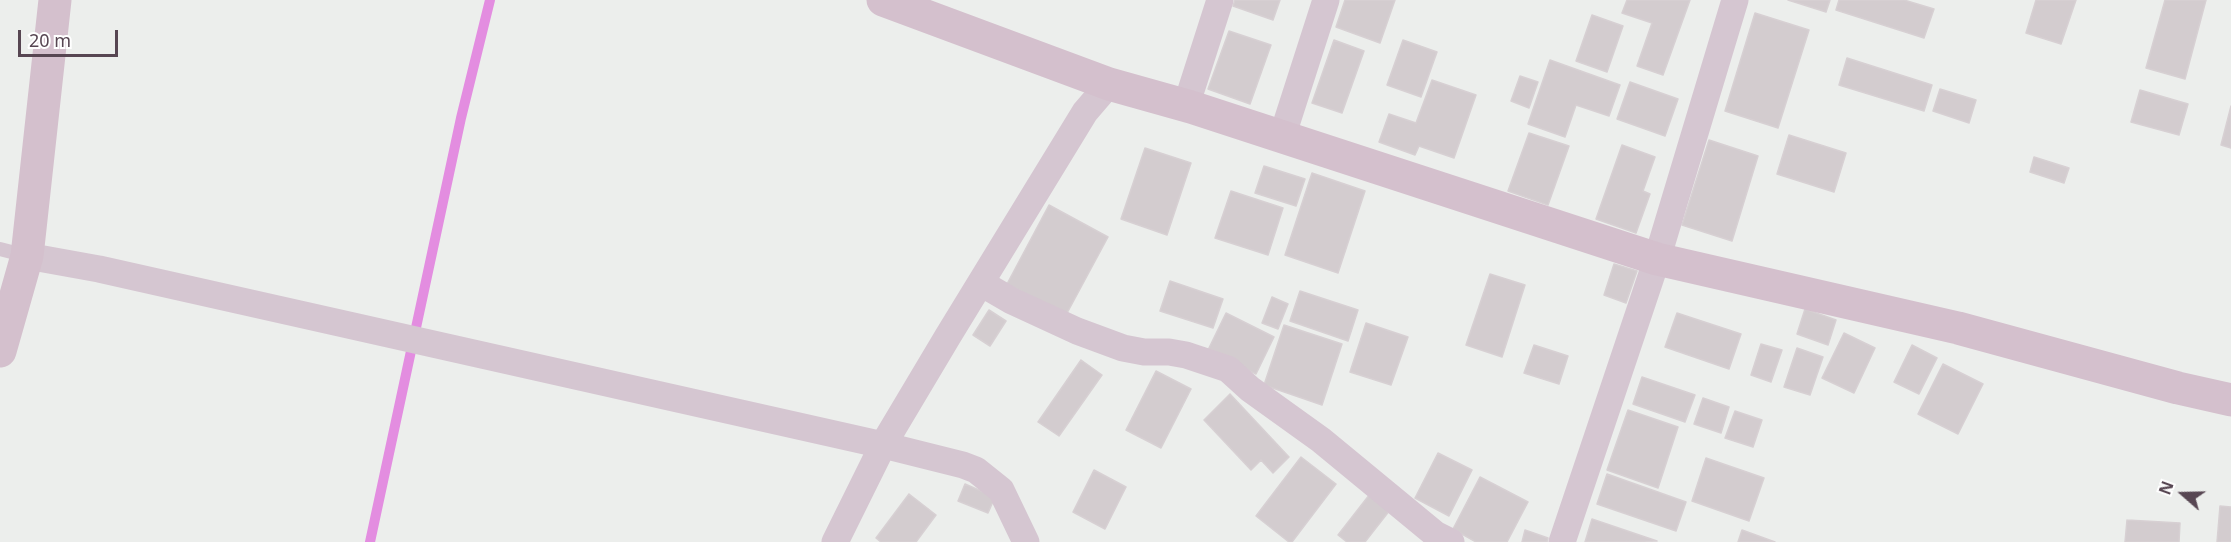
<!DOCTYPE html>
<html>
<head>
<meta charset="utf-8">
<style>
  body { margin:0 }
  #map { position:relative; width:2231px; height:542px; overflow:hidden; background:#eceeec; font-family:"Noto Sans",sans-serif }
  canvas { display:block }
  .north { position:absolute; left:2153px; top:464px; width:60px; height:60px; -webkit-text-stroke:4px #fff; paint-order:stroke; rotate:290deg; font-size:16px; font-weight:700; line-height:24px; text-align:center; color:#574652 }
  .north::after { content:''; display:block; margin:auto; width:21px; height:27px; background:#574652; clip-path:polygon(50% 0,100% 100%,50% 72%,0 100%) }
  .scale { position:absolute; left:18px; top:30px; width:100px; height:27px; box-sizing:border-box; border:3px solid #574652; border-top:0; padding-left:8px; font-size:18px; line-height:21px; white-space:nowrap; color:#574652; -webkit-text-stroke:4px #fff; paint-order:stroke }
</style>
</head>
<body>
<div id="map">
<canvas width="2231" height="542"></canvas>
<div class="north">N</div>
<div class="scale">20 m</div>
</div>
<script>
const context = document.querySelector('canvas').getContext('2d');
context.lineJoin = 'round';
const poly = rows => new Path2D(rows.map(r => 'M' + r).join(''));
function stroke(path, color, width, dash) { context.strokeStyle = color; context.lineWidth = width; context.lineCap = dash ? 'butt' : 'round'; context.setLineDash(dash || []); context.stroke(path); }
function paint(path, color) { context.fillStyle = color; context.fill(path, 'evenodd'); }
stroke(poly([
  [370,542,461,118,490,0]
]), '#e38de0', 10);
const building = poly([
  [1235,0,1280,0,1273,20,1233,6,1235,0],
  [1345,0,1395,0,1380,43,1336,27,1345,0],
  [1627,0,1690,0,1663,75,1637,66,1652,23,1622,13,1627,0],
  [1788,0,1830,0,1826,12,1788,0],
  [1839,0,1904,0,1934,9,1924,38,1836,10,1839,0],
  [2036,0,2076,0,2061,44,2026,33,2036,0],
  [2165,0,2206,0,2185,79,2146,68,2165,0],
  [1755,13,1809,30,1778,128,1725,111,1755,13],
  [1592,15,1623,26,1607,72,1576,61,1592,15],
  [1229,31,1271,45,1250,104,1208,89,1229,31],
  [1334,40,1364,51,1342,113,1312,103,1334,40],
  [1403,40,1437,52,1421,97,1387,85,1403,40],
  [1847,58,1932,85,1924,111,1839,85,1847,58],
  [1550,60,1620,85,1609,116,1576,105,1565,137,1528,124,1550,60],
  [1520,76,1538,82,1529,108,1511,101,1520,76],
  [1432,80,1476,95,1454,158,1419,146,1415,155,1379,142,1389,114,1416,123,1432,80],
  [1630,82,1678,99,1665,136,1617,119,1630,82],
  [1940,89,1976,100,1969,123,1933,111,1940,89],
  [2140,90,2188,104,2179,135,2131,122,2140,90],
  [2231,106,2231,148,2221,145,2231,106],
  [1529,133,1569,146,1548,205,1508,191,1529,133],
  [1789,135,1846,153,1834,192,1777,174,1789,135],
  [1709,140,1758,156,1732,241,1682,225,1709,140],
  [1622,145,1655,157,1643,191,1650,194,1636,233,1596,219,1622,145],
  [1145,148,1191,163,1167,235,1121,219,1145,148],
  [2034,157,2069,168,2064,183,2030,172,2034,157],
  [1264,166,1305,179,1296,206,1255,193,1264,166],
  [1312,173,1365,191,1338,273,1285,255,1312,173],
  [1231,191,1283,208,1268,255,1215,238,1231,191],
  [1049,205,1108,237,1066,315,1007,284,1049,205],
  [1614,264,1637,271,1626,303,1604,295,1614,264],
  [1490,274,1525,285,1502,357,1466,345,1490,274],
  [1170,281,1223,299,1213,328,1160,311,1170,281],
  [1300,291,1358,310,1348,341,1290,321,1300,291],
  [1272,297,1288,304,1278,329,1262,323,1272,297],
  [1805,309,1836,320,1828,345,1797,334,1805,309],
  [989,310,1006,321,990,346,973,335,989,310],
  [1226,313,1274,337,1256,374,1208,350,1226,313],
  [1677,313,1741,334,1729,369,1665,347,1677,313],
  [1366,323,1408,337,1391,385,1350,372,1366,323],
  [1284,325,1342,344,1322,405,1264,385,1284,325],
  [1844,333,1875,348,1854,393,1822,378,1844,333],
  [1761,344,1782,350,1771,382,1751,375,1761,344],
  [1534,345,1568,356,1559,384,1524,373,1534,345],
  [1912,345,1937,358,1919,394,1894,382,1912,345],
  [1797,348,1823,357,1810,395,1784,387,1797,348],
  [1081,360,1102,375,1059,436,1038,422,1081,360],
  [1943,364,1983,384,1958,434,1918,414,1943,364],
  [1156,371,1191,389,1161,448,1126,430,1156,371],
  [1642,377,1695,395,1685,422,1633,404,1642,377],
  [1230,394,1289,457,1273,473,1261,460,1251,470,1204,420,1230,394],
  [1703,398,1729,407,1721,433,1694,424,1703,398],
  [1628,410,1678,427,1658,488,1607,470,1628,410],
  [1735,411,1762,420,1753,447,1725,438,1735,411],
  [1438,453,1472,470,1449,516,1415,498,1438,453],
  [1301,457,1336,484,1292,542,1289,542,1256,516,1301,457],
  [1706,458,1764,478,1749,521,1692,501,1706,458],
  [1094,470,1126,487,1105,529,1073,512,1094,470],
  [1607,474,1686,502,1676,531,1597,504,1607,474],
  [1480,477,1528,502,1507,542,1476,542,1453,529,1480,477],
  [965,484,995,497,988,513,958,501,965,484],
  [909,494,936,515,916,542,881,542,876,538,909,494],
  [1370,494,1390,510,1365,542,1347,542,1338,535,1370,494],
  [2220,506,2231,507,2231,542,2217,542,2220,506],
  [1592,519,1657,541,1585,542,1592,519],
  [2127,520,2180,523,2179,542,2125,542,2127,520],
  [1525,530,1548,538,1547,542,1522,542,1525,530],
  [1742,530,1775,542,1738,542,1742,530]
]);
paint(building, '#d3cccf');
stroke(building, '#d7d0d3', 1.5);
stroke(poly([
  [0,249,27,256]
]), '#d5c6d1', 14);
stroke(poly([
  [1186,106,1220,0],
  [1282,137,1326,0],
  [27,256,99,269,883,445,963,465,976,470,1001,490,1026,542],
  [981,283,1012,301,1077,331,1123,348,1144,352,1169,352,1186,355,1228,369,1250,389,1321,440,1435,534,1451,542],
  [835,542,883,445,948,336,1085,112,1109,84],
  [1562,542,1657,259,1735,0]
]), '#d5c6d1', 27);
stroke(poly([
  [883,0,1109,84,1191,107,1657,259,1958,328,2178,388,2231,400],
  [0,351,27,256,55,0]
]), '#d4c0cd', 33);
</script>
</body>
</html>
